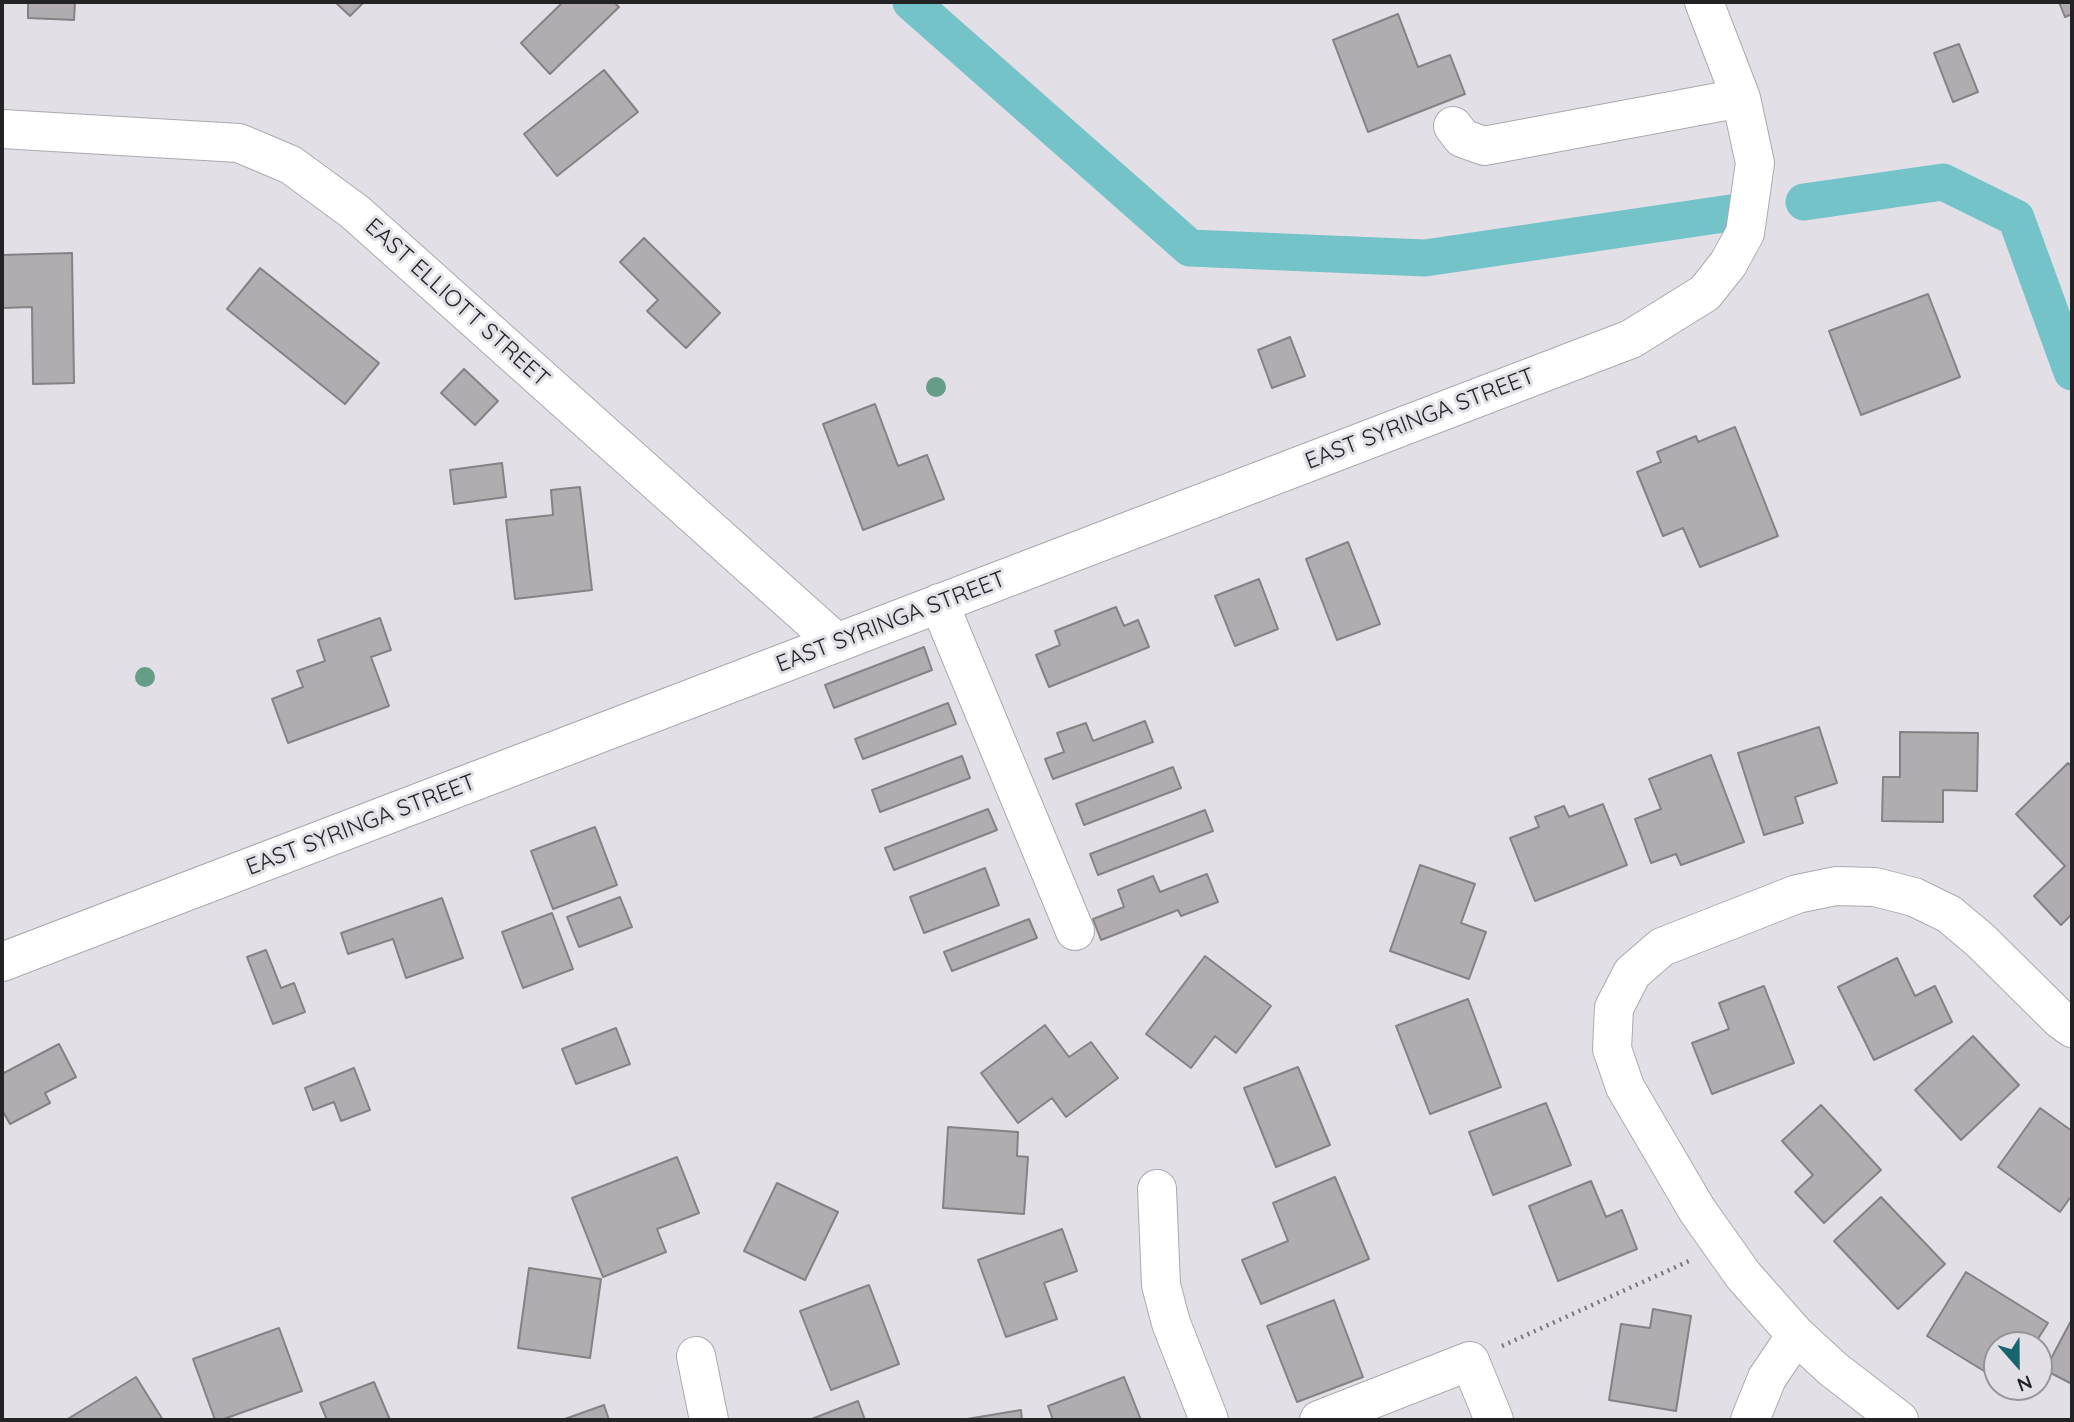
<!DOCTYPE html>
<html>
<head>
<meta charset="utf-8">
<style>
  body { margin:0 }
  #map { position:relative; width:2074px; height:1422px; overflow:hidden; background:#e2e0e6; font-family:Quicksand,sans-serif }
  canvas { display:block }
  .frame { position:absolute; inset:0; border:4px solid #232325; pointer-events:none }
  .north { position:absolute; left:1983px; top:1331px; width:70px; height:70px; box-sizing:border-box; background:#e2e0e6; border:2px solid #969499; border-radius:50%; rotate:159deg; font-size:19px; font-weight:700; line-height:28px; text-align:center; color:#232325 }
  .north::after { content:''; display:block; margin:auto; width:24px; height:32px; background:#19656f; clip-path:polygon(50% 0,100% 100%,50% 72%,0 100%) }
</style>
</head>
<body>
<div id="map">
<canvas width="2074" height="1422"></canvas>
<div class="frame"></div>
<div class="north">N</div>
</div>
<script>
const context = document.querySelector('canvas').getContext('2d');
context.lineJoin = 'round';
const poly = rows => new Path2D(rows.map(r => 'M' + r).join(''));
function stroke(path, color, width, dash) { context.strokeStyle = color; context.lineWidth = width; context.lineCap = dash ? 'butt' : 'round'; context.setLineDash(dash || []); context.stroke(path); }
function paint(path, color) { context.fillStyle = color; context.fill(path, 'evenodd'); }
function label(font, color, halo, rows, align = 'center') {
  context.font = font + ' Quicksand,sans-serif'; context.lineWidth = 6; context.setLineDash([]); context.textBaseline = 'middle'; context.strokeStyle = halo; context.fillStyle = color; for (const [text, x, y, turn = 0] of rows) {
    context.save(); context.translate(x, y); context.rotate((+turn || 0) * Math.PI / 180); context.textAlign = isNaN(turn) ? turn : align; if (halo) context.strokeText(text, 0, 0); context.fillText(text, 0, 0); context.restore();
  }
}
stroke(poly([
  [911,2,1190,248,1425,258,1744,211],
  [1804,202,1943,182,2016,218,2072,372]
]), '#73c3c9', 37);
const building = poly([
  [28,2,75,2,74,20,28,18,28,2],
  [335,2,364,2,350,16,335,2],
  [563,2,614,2,619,7,550,74,521,43,563,2],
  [2059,2,2072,2,2072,14,2065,17,2059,2],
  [1398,14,1418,67,1450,55,1465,94,1368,132,1333,40,1398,14],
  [1959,44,1978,92,1953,102,1934,53,1959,44],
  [604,70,638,112,557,176,524,134,604,70],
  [644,238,720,313,686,348,647,311,658,300,620,262,644,238],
  [72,253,74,383,33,384,32,307,2,308,2,255,72,253],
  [260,268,379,363,345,404,227,309,260,268],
  [1928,294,1960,377,1861,415,1829,331,1928,294],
  [1290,337,1305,376,1272,388,1258,350,1290,337],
  [464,369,498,401,475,425,441,393,464,369],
  [875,404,898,466,927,455,944,499,863,530,823,424,875,404],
  [1735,427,1778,536,1700,567,1683,528,1663,536,1637,472,1661,462,1657,452,1696,436,1698,442,1735,427],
  [502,463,506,497,454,504,450,470,502,463],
  [580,487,592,590,515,599,506,520,553,515,551,490,580,487],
  [1348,542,1380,624,1337,640,1306,559,1348,542],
  [1259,579,1278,629,1235,646,1215,596,1259,579],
  [1116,607,1124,626,1138,620,1149,647,1049,687,1036,655,1060,645,1055,631,1116,607],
  [380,618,391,650,371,657,389,706,288,743,272,699,303,687,297,671,325,661,318,640,380,618],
  [924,647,932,670,834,708,825,685,924,647],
  [948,703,956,724,863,759,855,739,948,703],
  [1145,721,1153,742,1053,779,1045,759,1064,752,1057,733,1086,723,1093,741,1145,721],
  [1819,727,1837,783,1795,797,1803,823,1764,835,1738,753,1819,727],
  [1900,732,1978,733,1977,791,1943,790,1943,822,1882,821,1883,777,1900,777,1900,732],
  [1711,755,1744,842,1681,865,1676,854,1651,863,1635,819,1661,809,1649,779,1711,755],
  [962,756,970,778,880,812,872,790,962,756],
  [2068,763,2072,767,2072,914,2061,925,2034,896,2065,866,2016,814,2068,763],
  [1173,767,1181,788,1084,825,1076,804,1173,767],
  [1603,804,1627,865,1535,901,1510,838,1539,827,1535,817,1564,806,1569,817,1603,804],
  [988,809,997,830,894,870,885,848,988,809],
  [1205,810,1213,831,1098,875,1090,854,1205,810],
  [595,827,617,885,553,909,531,851,595,827],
  [1420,865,1475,884,1461,923,1486,932,1469,979,1390,951,1420,865],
  [985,868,999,905,924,933,910,897,985,868],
  [1207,874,1218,902,1181,916,1178,910,1101,940,1093,919,1124,907,1118,890,1153,876,1160,892,1207,874],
  [620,897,632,927,579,947,567,917,620,897],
  [442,898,463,958,406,978,393,939,348,954,341,933,442,898],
  [552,913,573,969,523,988,502,932,552,913],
  [1029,919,1037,938,952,971,944,952,1029,919],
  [266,950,281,988,294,983,305,1012,273,1024,247,957,266,950],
  [1205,956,1271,1006,1236,1053,1215,1036,1191,1068,1146,1034,1205,956],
  [1897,958,1915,996,1935,986,1952,1022,1874,1060,1838,987,1897,958],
  [1764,986,1794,1063,1712,1094,1692,1043,1729,1029,1719,1003,1764,986],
  [1468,999,1501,1087,1430,1114,1396,1026,1468,999],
  [1045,1025,1069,1057,1091,1042,1118,1078,1066,1117,1052,1098,1018,1123,981,1073,1045,1025],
  [616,1028,630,1064,576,1084,562,1049,616,1028],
  [1973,1036,2019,1085,1961,1140,1915,1090,1973,1036],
  [59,1044,76,1077,45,1093,50,1103,10,1124,2,1110,2,1074,59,1044],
  [1298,1067,1330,1145,1276,1167,1244,1088,1298,1067],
  [354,1068,370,1110,341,1121,334,1102,313,1110,305,1088,354,1068],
  [1546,1103,1571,1165,1493,1195,1469,1132,1546,1103],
  [1821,1105,1881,1170,1824,1223,1795,1192,1813,1175,1782,1141,1821,1105],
  [2040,1108,2072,1131,2072,1195,2060,1212,1998,1167,2040,1108],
  [948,1127,1018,1132,1017,1156,1028,1157,1024,1214,943,1208,948,1127],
  [677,1157,699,1213,657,1229,666,1252,603,1277,572,1198,677,1157],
  [1335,1177,1369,1259,1261,1304,1242,1260,1288,1241,1273,1203,1335,1177],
  [1591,1181,1606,1217,1622,1210,1637,1249,1558,1281,1529,1206,1591,1181],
  [777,1183,838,1212,805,1280,744,1251,777,1183],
  [1881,1197,1945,1264,1898,1309,1834,1241,1881,1197],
  [1062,1229,1077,1271,1044,1283,1057,1319,1006,1337,978,1260,1062,1229],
  [529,1268,601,1279,590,1358,518,1348,529,1268],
  [1966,1272,2048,1323,2034,1345,1997,1345,1997,1379,1927,1336,1966,1272],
  [869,1285,899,1364,831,1390,800,1311,869,1285],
  [1334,1300,1363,1377,1297,1402,1267,1326,1334,1300],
  [1653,1309,1691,1316,1676,1411,1609,1400,1621,1324,1650,1328,1653,1309],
  [2072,1319,2072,1384,2045,1370,2072,1319],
  [279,1328,302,1391,221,1420,215,1420,193,1359,279,1328],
  [136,1377,163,1420,66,1420,136,1377],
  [1124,1377,1141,1420,1053,1420,1048,1406,1124,1377],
  [374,1382,390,1420,327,1420,320,1403,374,1382],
  [858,1401,865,1420,809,1420,858,1401],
  [604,1405,609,1420,562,1420,604,1405],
  [1021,1410,1022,1420,961,1420,1021,1410]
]);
paint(building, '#b0acb0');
stroke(building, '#858185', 2);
const minor = poly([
  [1453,126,1462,138,1484,146,1741,98],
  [2,129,239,143,291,165,355,212,837,643],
  [939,603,1075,931],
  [2,962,1631,339,1705,293,1728,264,1745,233,1755,163,1741,98,1704,2],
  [1157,1189,1161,1285,1171,1323,1209,1420],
  [696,1356,709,1420],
  [1319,1420,1470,1361,1494,1420],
  [1750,1420,1767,1378,1796,1335],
  [1899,1420,1833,1369,1796,1335,1743,1275,1697,1210,1625,1087,1612,1049,1614,1008,1632,973,1662,947,1797,894,1836,886,1875,887,1914,897,1949,914,1980,940,2061,1020,2072,1028]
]);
stroke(minor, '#aba9ae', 40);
stroke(poly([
  [1502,1346,1689,1261]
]), '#79797c', 4.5, [2, 5]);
stroke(minor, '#fff', 38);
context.fillStyle = '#669d87';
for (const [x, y] of [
  [936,387],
  [145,677]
]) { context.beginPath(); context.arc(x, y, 10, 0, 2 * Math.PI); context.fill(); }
label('23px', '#232325', '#e2e0e6', [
  ["EAST ELLIOTT STREET",457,303,42],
  ["EAST SYRINGA STREET",1420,419,-21],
  ["EAST SYRINGA STREET",891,622,-21],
  ["EAST SYRINGA STREET",361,825,-21]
]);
</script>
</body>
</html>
